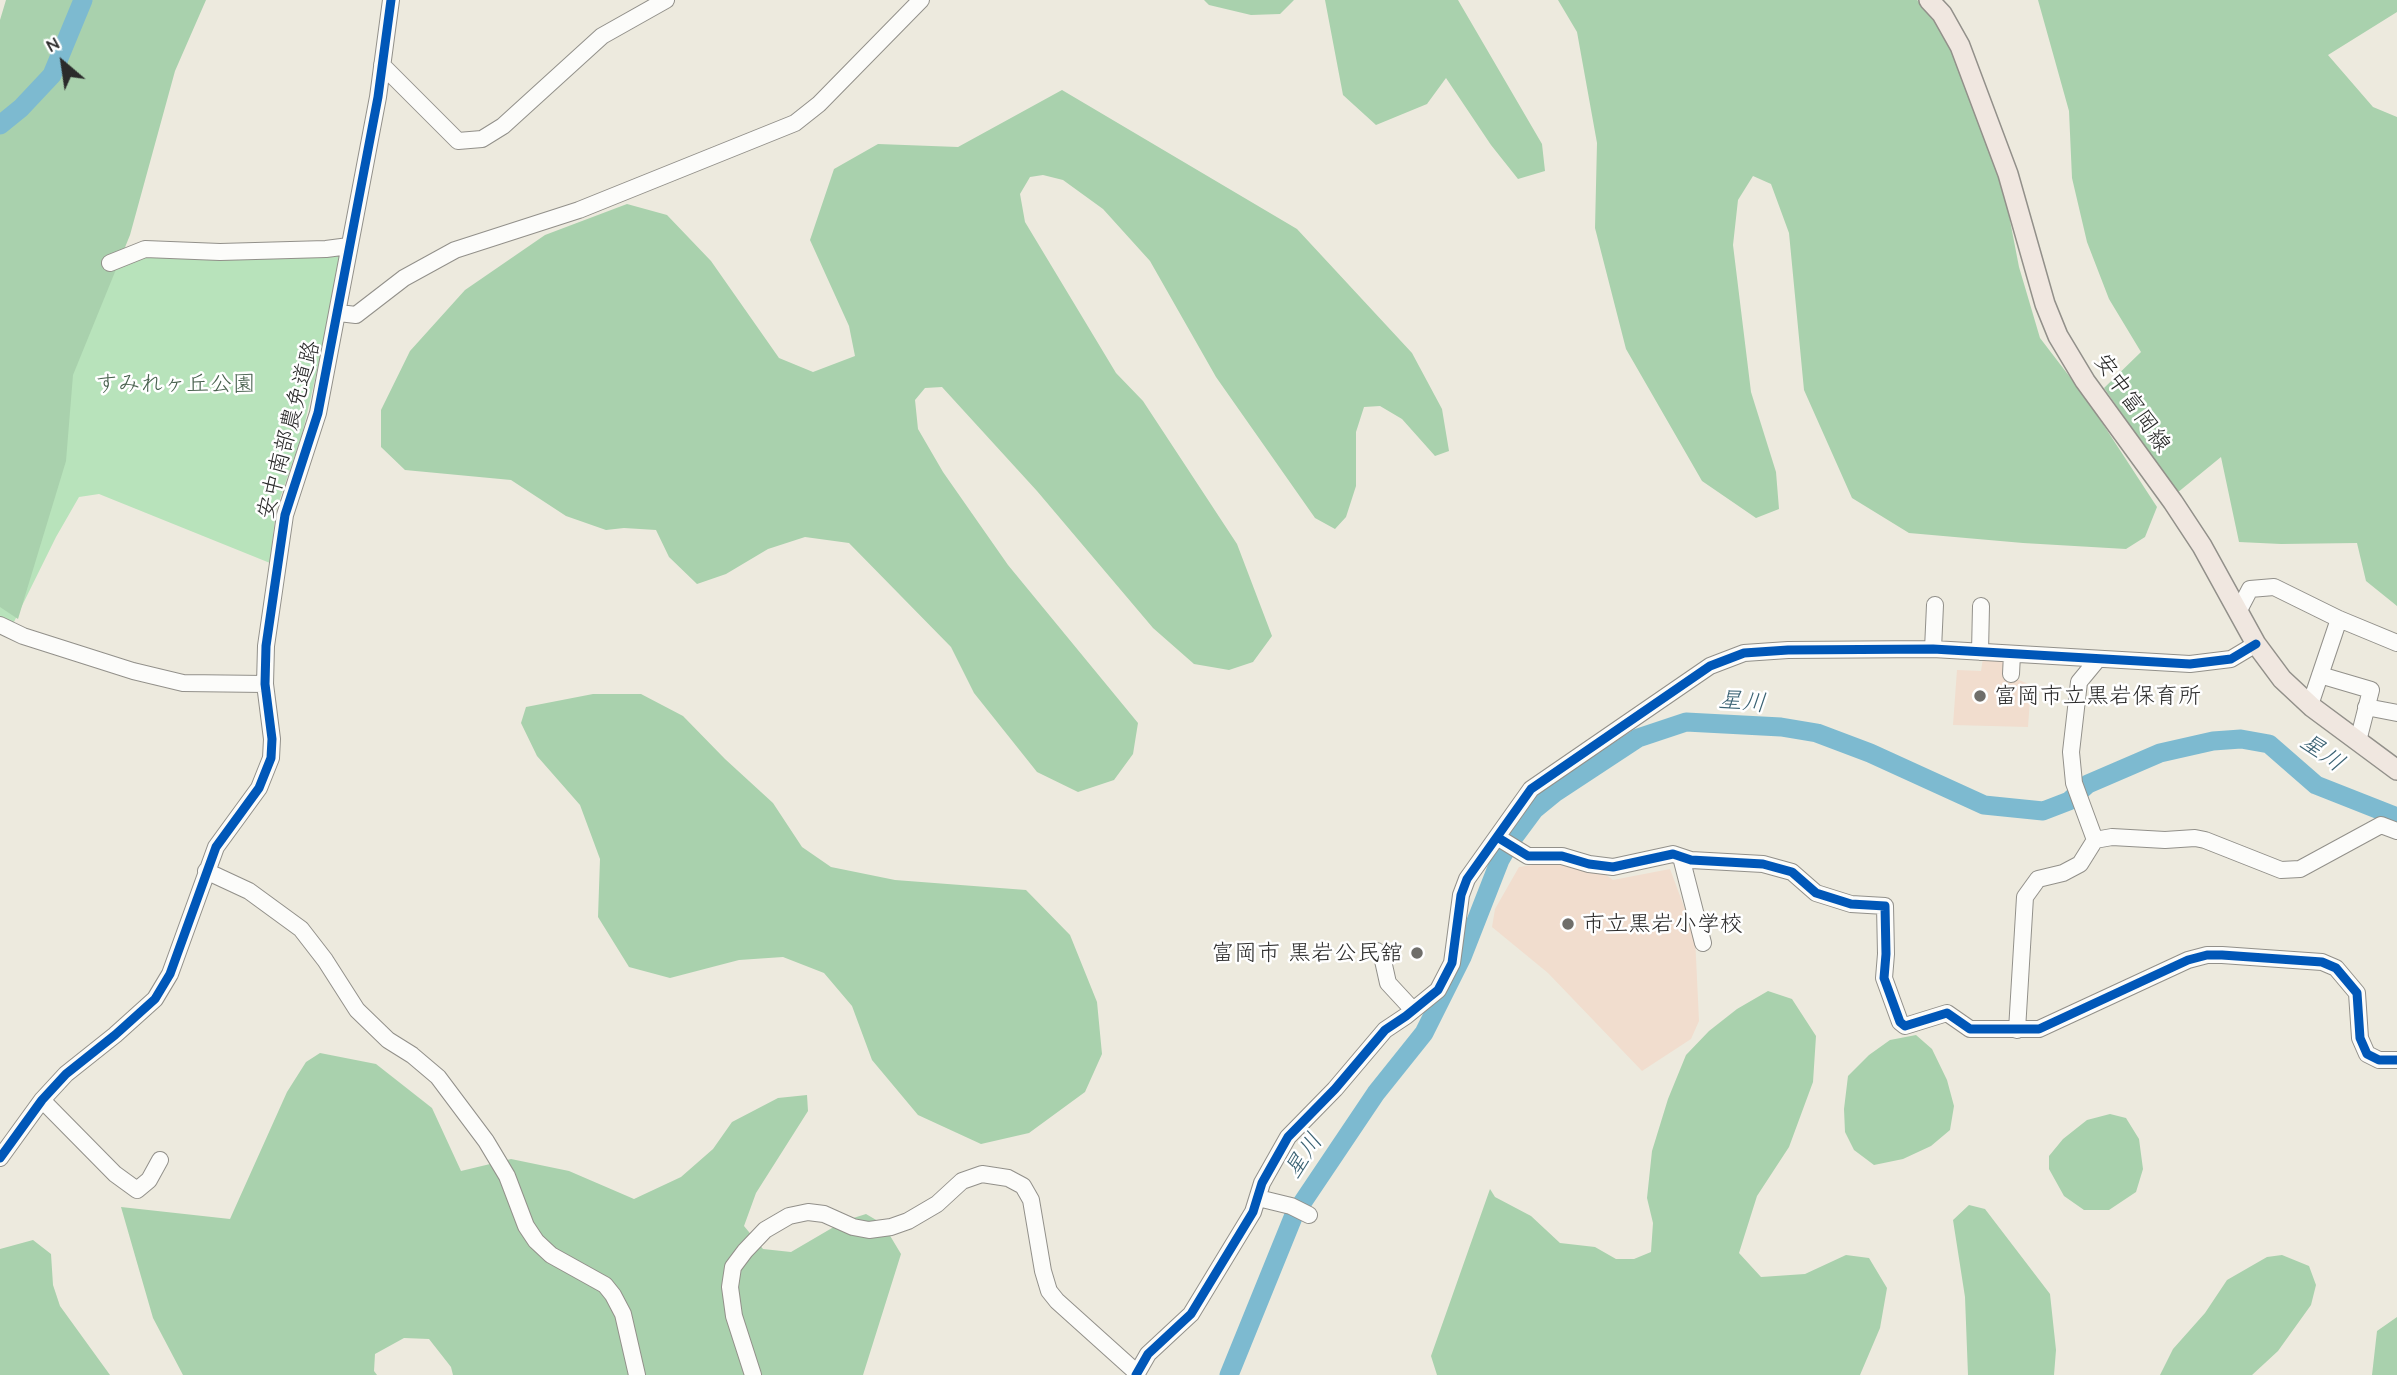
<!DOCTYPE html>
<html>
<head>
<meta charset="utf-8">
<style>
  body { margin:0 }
  #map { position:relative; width:2397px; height:1375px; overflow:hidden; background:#edeade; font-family:"Comic Neue",sans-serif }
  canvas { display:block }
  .north { position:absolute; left:28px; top:28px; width:70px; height:70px; -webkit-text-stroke:5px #fff; paint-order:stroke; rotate:331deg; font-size:19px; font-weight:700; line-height:28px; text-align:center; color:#2b2b2b }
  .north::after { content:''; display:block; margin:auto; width:24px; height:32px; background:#2b2b2b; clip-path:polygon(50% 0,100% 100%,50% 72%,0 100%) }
</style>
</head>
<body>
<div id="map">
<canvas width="2397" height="1375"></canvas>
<div class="north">N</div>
</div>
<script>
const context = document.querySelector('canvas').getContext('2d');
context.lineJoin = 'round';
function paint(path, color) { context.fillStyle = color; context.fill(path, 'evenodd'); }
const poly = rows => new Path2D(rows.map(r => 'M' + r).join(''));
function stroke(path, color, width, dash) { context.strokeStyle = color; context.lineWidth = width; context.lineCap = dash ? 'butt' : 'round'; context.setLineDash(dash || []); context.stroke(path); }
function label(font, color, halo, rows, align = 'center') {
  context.font = font + ' "Comic Neue","Klee One",sans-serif'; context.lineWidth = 5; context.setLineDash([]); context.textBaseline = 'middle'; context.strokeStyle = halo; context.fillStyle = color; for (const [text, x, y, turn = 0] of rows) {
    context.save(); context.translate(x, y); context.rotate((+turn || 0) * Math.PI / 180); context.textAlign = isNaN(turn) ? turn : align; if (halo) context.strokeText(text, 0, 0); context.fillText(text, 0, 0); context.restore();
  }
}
paint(poly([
  [1983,658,2008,659,2007,675,2031,685,2028,727,1953,725,1957,670,1981,671],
  [1546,863,1598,869,1613,880,1670,869,1695,936,1699,1021,1691,1039,1642,1071,1548,973,1492,927,1495,909,1519,867]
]), '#f1ddce');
paint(poly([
  [0,246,145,253,344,255,302,435,276,510,270,563,99,494,79,497,56,537,12,626,0,617]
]), '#b8e3bb');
paint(poly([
  [6,0,206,0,175,71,130,235,73,375,66,461,18,619,0,607,0,20],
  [1204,0,1294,0,1280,14,1251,15,1209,5],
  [1325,0,1458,0,1542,144,1545,171,1518,179,1491,145,1446,78,1427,104,1376,125,1343,95],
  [1558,0,1917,0,1922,4,1937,18,1954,48,2001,174,2019,267,2040,338,2086,398,2157,507,2145,537,2126,549,2023,543,1909,533,1852,498,1804,390,1789,233,1771,184,1753,176,1738,200,1733,245,1751,392,1776,472,1779,509,1756,518,1702,481,1626,349,1595,228,1597,143,1577,32],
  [2038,0,2397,0,2397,12,2328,55,2373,107,2397,117,2397,606,2366,581,2357,543,2281,544,2239,542,2221,457,2177,493,2104,388,2141,352,2109,299,2087,242,2072,178,2069,111],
  [1062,90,1297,229,1412,353,1442,409,1449,451,1435,456,1402,419,1380,406,1364,407,1356,432,1356,486,1346,517,1335,529,1315,518,1216,377,1150,261,1103,209,1063,180,1043,175,1030,177,1020,194,1025,222,1116,373,1143,401,1237,544,1272,636,1253,662,1229,670,1194,664,1153,628,1037,491,942,387,925,388,915,400,918,429,943,472,1008,565,1138,723,1133,754,1114,780,1078,792,1037,772,974,693,951,647,849,543,805,537,768,549,726,574,697,584,669,557,656,530,624,528,606,530,566,516,511,480,405,470,381,447,381,410,410,351,465,290,545,235,627,204,667,215,711,261,779,358,813,372,855,356,849,326,810,240,834,169,878,144,958,147],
  [593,694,641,694,683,716,725,759,773,803,802,847,831,867,895,880,1026,890,1070,935,1097,1002,1102,1054,1085,1092,1029,1133,981,1144,918,1115,872,1060,852,1006,824,973,783,957,739,960,670,978,629,967,598,917,600,859,580,805,537,756,521,723,526,707],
  [1768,991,1792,999,1816,1036,1813,1082,1789,1147,1757,1196,1739,1253,1761,1277,1805,1274,1846,1255,1869,1258,1887,1288,1880,1328,1860,1375,1437,1375,1431,1356,1490,1189,1495,1197,1531,1216,1560,1243,1595,1247,1616,1259,1634,1259,1651,1252,1653,1223,1647,1198,1652,1151,1668,1099,1686,1055,1709,1031,1737,1009],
  [1916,1035,1932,1049,1947,1080,1954,1106,1950,1130,1931,1146,1903,1159,1874,1165,1854,1150,1845,1132,1844,1109,1848,1076,1869,1055,1890,1040],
  [320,1053,376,1064,432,1108,461,1171,511,1159,569,1171,634,1199,681,1177,713,1149,732,1122,778,1098,807,1095,808,1111,756,1193,744,1226,763,1249,791,1252,844,1221,866,1214,883,1224,901,1254,863,1375,453,1375,451,1367,429,1339,404,1338,375,1354,374,1371,377,1375,183,1375,153,1318,121,1207,230,1219,287,1092,306,1062],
  [2110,1114,2126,1118,2139,1139,2143,1169,2136,1192,2109,1210,2084,1210,2064,1196,2049,1169,2049,1156,2063,1139,2087,1120],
  [1969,1205,1985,1209,2050,1294,2056,1350,2054,1375,1968,1375,1965,1297,1953,1220],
  [33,1240,51,1254,53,1285,60,1306,110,1375,0,1375,0,1249],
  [2282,1255,2309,1266,2316,1285,2311,1305,2278,1351,2252,1375,2160,1375,2173,1349,2205,1313,2227,1280,2267,1257],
  [2397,1317,2397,1375,2372,1375,2377,1331]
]), '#a9d1ad');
stroke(poly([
  [0,125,21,108,52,75,83,0],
  [1229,1375,1294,1215,1376,1093,1424,1033,1462,957,1500,860,1511,841,1534,810,1556,792,1638,738,1686,722,1781,727,1817,733,1870,753,1984,805,2043,811,2069,801,2088,784,2160,753,2213,741,2241,739,2269,744,2316,785,2397,817]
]), '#7dbad0', 19);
const minor = poly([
  [382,65,458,141,482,139,503,126,602,36,666,0],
  [110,263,145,249,220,252,326,249,349,246],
  [339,313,356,315,404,278,455,250,579,210,795,123,819,104,921,0],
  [2238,612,2250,589,2274,587,2339,619,2397,643],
  [0,625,23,636,133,671,183,683,265,684],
  [1933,649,1935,605],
  [1980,652,1981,606],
  [2011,674,2012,654],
  [2320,675,2371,690,2358,741],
  [2310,705,2339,619],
  [2366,707,2397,713],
  [1497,837,1528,856,1562,856,1589,864,1613,867,1673,854,1691,860,1763,864,1792,872,1816,893,1851,904,1885,906,1886,954,1884,978,1900,1022,1905,1026,1947,1013,1970,1029,2039,1029,2188,960,2207,955,2222,955,2322,962,2336,968,2357,993,2360,1038,2367,1054,2379,1060,2397,1060],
  [2095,840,2074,783,2071,752,2079,682,2098,659],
  [1681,857,1703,943],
  [206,871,249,891,301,929,325,960,357,1010,388,1040,412,1055,438,1077,486,1141,507,1176,526,1226,536,1241,551,1255,605,1285,613,1295,623,1314,637,1375],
  [1377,951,1382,956,1388,983,1413,1010],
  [2017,1030,2025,897,2038,879,2063,873,2080,864,2095,840,2112,837,2165,840,2195,838,2205,840,2281,870,2300,869,2381,825,2397,831],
  [42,1100,115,1174,137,1190,149,1180,160,1160],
  [0,1158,42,1100,66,1074,115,1035,155,999,170,974,216,847,259,788,271,758,272,739,265,684,266,646,285,515,318,413,378,97,391,0],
  [1258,1198,1291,1206,1309,1215],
  [753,1375,734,1316,730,1287,733,1267,745,1251,765,1230,789,1216,808,1212,824,1214,853,1227,869,1230,891,1227,908,1221,937,1204,962,1181,982,1174,1008,1178,1023,1186,1031,1200,1043,1271,1049,1291,1057,1301,1137,1373],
  [1136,1375,1148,1354,1191,1314,1253,1212,1262,1183,1288,1137,1335,1089,1385,1030,1406,1016,1438,990,1452,963,1461,895,1467,879,1531,789,1710,666,1744,653,1788,650,1933,649,2190,664,2231,659,2256,644]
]);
const major = poly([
  [1929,0,1942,14,1960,46,2008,174,2045,304,2058,336,2085,381,2173,502,2202,546,2256,644,2282,679,2312,707,2397,770]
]);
stroke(minor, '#92908a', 18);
stroke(major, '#92908a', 22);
stroke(minor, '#fcfcfa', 16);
stroke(major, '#f0e7e0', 19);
stroke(poly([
  [1497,837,1528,856,1562,856,1589,864,1613,867,1673,854,1691,860,1763,864,1792,872,1816,893,1851,904,1885,906,1886,954,1884,978,1900,1022,1905,1026,1947,1013,1970,1029,2039,1029,2188,960,2207,955,2222,955,2322,962,2336,968,2357,993,2360,1038,2367,1054,2379,1060,2397,1060],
  [0,1158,42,1100,66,1074,115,1035,155,999,170,974,216,847,259,788,271,758,272,739,265,684,266,646,285,515,318,413,378,97,391,0],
  [1136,1375,1148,1354,1191,1314,1253,1212,1262,1183,1288,1137,1335,1089,1385,1030,1406,1016,1438,990,1452,963,1461,895,1467,879,1531,789,1710,666,1744,653,1788,650,1933,649,2190,664,2231,659,2256,644]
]), '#0057b8', 9);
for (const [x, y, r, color] of [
  [1980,696,7,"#6f6e6a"],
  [1568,924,7,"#6f6e6a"],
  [1417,953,7,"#6f6e6a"]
]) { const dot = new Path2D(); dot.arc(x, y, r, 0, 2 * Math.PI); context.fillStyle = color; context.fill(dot); stroke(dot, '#fff', 2.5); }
label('23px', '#48614e', '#fff', [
  ["すみれヶ丘公園",175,384]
]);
label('23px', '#2b2b2b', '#fff', [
  ["安中富岡線",2132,403,55],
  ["安中南部農免道路",289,430,-75]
]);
label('23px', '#2b2b2b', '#fff', [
  ["富岡市立黒岩保育所",1994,696],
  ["市立黒岩小学校",1582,924],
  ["富岡市 黒岩公民舘",1403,953,"right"]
], 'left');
label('italic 24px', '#3a6273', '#fff', [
  ["星川",1742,702,5],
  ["星川",2322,753,35],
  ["星川",1304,1156,-56]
]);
</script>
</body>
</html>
